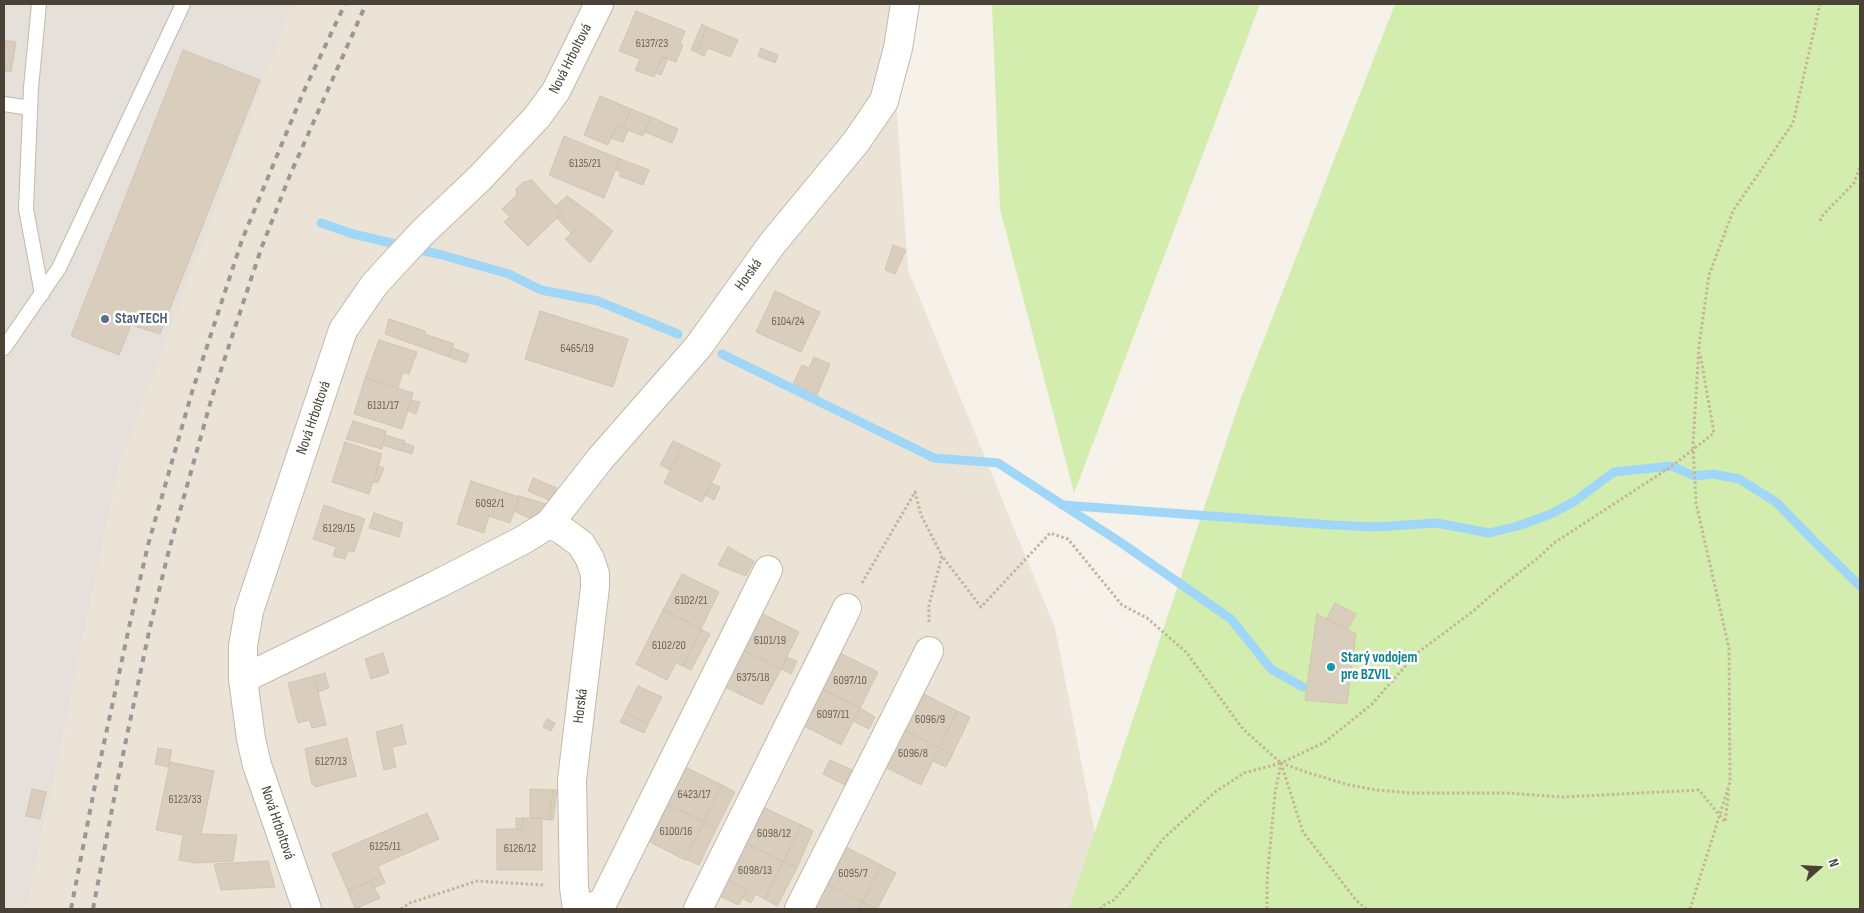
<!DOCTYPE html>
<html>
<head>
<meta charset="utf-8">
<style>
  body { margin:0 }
  #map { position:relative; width:1864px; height:913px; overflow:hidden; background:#f6f1e9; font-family:"Sofia Sans Condensed",sans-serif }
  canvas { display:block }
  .frame { position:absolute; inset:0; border:5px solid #4a4236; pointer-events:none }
  .north { position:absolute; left:1794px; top:843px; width:50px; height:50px; -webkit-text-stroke:4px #fff; paint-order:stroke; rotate:71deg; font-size:14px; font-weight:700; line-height:20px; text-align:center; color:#4a4236 }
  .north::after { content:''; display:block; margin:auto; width:18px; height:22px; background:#4a4236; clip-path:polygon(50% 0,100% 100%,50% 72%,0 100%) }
</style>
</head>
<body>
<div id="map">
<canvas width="1864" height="913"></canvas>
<div class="frame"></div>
<div class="north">N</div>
</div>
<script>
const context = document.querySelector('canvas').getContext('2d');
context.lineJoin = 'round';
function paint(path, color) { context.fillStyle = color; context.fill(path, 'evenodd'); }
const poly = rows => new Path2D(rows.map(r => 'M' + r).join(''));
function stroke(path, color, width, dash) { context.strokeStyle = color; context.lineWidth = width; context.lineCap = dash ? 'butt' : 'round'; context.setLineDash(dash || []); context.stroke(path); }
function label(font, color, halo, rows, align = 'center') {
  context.font = font + ' "Sofia Sans Condensed",sans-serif'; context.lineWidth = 5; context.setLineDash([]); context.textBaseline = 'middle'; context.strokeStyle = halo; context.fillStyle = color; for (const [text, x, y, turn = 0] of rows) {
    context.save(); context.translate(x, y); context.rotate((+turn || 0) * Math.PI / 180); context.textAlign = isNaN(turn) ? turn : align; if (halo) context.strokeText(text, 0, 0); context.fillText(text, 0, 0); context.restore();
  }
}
paint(poly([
  [295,4,910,4,892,45,908,270,1055,628,1098,848,1077,909,27,909,119,466,289,13]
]), '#eae3d6');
paint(poly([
  [4,4,295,4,289,13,119,466,27,909,4,909]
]), '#e5e0da');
paint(poly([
  [992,4,1260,4,1074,493,1000,209],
  [1395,4,1860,4,1860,909,1069,909,1241,398]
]), '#d3edae');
stroke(poly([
  [321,223,353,234,442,255,509,274,541,290,598,301,678,334],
  [722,354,934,458,998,463,1120,542,1231,619,1271,669,1303,687],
  [1062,505,1332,525,1375,527,1437,523,1489,533,1518,526,1551,514,1575,501,1614,472,1672,466,1694,476,1713,474,1739,479,1776,502,1816,543,1860,586]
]), '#a0d6f7', 9);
const building = poly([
  [636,11,685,31,680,43,683,45,676,62,662,57,654,77,635,70,640,59,619,51,636,11],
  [702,24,707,27,696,52,691,50,702,24],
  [707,27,738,40,730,57,708,48,704,56,697,53,707,27],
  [4,40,16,42,11,72,4,71,4,40],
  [761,48,778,55,775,63,758,56,761,48],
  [183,50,260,80,160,334,131,325,119,355,71,336,183,50],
  [662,57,668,58,661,75,655,73,662,57],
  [600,96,631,109,623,128,617,125,608,145,584,135,600,96],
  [631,109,651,117,643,136,623,128,631,109],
  [651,117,678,129,672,143,645,132,651,117],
  [617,125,628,130,623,142,611,138,617,125],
  [564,136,620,159,604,198,549,175,564,136],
  [620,159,649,170,643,185,619,176,621,172,615,169,620,159],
  [532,180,562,213,528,246,504,222,510,217,502,209,517,195,516,189,523,182,532,180],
  [567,196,592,214,571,233,557,218,562,213,556,206,567,196],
  [592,214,613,231,590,263,565,239,592,214],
  [893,245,906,250,895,274,885,270,893,245],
  [775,291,820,312,801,352,756,332,775,291],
  [540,311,628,339,613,387,525,359,540,311],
  [389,319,425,331,425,334,454,344,449,357,385,334,389,319],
  [379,340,417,352,409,374,403,372,398,388,365,378,379,340],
  [452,348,469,354,466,363,449,357,452,348],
  [814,357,830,364,817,395,793,384,802,365,809,368,814,357],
  [365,378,413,393,402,429,354,414,365,378],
  [411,400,420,402,416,414,408,411,411,400],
  [353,421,386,431,382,449,346,439,353,421],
  [385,435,405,441,402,451,382,445,385,435],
  [673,441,682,445,682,447,670,470,660,465,673,441],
  [345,442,382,454,369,494,332,482,345,442],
  [404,443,414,446,412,454,402,451,404,443],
  [682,445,721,464,702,502,664,483,682,447,682,445],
  [378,466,384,468,378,483,373,482,378,466],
  [533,478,557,488,549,500,528,491,533,478],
  [471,481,519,497,510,523,489,516,484,533,457,524,471,481],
  [711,483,720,487,714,500,705,495,711,483],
  [519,496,546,504,533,520,514,511,519,496],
  [324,505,365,519,354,552,348,551,345,559,333,556,336,547,313,539,324,505],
  [374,513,403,523,399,537,369,528,374,513],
  [728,547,754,561,746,576,718,565,728,547],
  [682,574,719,592,701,629,663,610,682,574],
  [1335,603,1356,614,1348,629,1327,618,1335,603],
  [663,610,701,629,683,666,676,663,667,680,636,664,663,610],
  [761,613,799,632,781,669,742,650,761,613],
  [1317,614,1356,634,1347,704,1305,700,1317,614],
  [701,629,710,634,691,670,683,666,701,629],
  [742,650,781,669,762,705,725,687,742,650],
  [383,653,389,673,371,679,365,659,383,653],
  [840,653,878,672,860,708,822,689,840,653],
  [786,657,797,661,791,674,781,669,786,657],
  [325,673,329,688,318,692,314,676,325,673],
  [314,676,326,725,312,728,309,720,298,723,288,683,314,676],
  [638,686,662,697,648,724,625,712,638,686],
  [822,689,860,708,841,745,804,726,822,689],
  [920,692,957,711,939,748,902,729,920,692],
  [860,708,875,717,869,729,853,721,860,708],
  [957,711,970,717,952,755,939,748,957,711],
  [625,712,648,724,644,733,620,722,625,712],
  [547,719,555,723,551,731,543,727,547,719],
  [402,725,406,744,392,747,396,767,384,770,376,732,402,725],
  [902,729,939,748,921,785,883,766,902,729],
  [347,738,356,776,315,787,314,784,312,785,305,749,347,738],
  [158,748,172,750,168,767,155,764,158,748],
  [939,748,952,755,946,767,933,761,939,748],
  [830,760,852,770,845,785,823,774,830,760],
  [170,762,214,771,201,834,237,835,233,861,196,863,179,860,183,835,156,830,170,762],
  [685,767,722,785,704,822,666,804,685,767],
  [722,785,735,792,716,829,704,822,722,785],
  [32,789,46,792,40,819,26,816,32,789],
  [530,789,553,790,549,820,543,819,542,818,530,818,530,789],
  [553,790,557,790,553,820,549,820,553,790],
  [666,804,704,822,685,860,648,841,666,804],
  [763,807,801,825,783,862,746,843,763,807],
  [427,813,439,839,378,866,382,876,348,891,332,854,427,813],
  [516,818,523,818,523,829,516,829,516,818],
  [523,818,542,818,542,870,497,870,497,829,523,829,523,818],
  [704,822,716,829,699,865,685,859,704,822],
  [801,825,813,831,797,868,783,862,801,825],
  [746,843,783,862,765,899,727,880,746,843],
  [844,846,881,865,862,902,825,883,844,846],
  [268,861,275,887,221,890,214,864,268,861],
  [783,862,797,868,777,906,765,899,783,862],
  [881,865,896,873,877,909,862,902,881,865],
  [382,876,385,883,373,888,370,881,382,876],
  [727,880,747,890,739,905,719,896,727,880],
  [370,881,380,898,355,909,348,891,370,881],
  [825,883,862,902,859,909,813,909,825,883],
  [747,890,755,895,751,903,742,898,747,890],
  [862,902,877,909,859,909,862,902]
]);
paint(building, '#d9cdbd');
stroke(building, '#d4c5af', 1);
const service = poly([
  [39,4,31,88,26,209,42,294],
  [4,104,30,108],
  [4,348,59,268,183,4]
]);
const minor = poly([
  [549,524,562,530,581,544,590,559,595,574,595,587,572,780,574,887,577,909],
  [243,679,436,585,523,540,549,524,600,459,698,347,772,244,856,142,884,101,898,48,905,4],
  [587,909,603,902,768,570],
  [698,909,847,608],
  [799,909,929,651]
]);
const tertiary = poly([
  [307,909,257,765,251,739,243,679,243,646,249,611,343,330,374,285,395,262,423,232,480,178,537,117,556,91,599,4]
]);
stroke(service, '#c2b9aa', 16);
stroke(minor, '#c2b9aa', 30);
stroke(tertiary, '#c2b9aa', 30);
stroke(poly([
  [1820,221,1823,215,1854,183,1860,167],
  [862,583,915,492,921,515,942,556],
  [929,622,929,605,942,556,981,607,1050,533,1068,539,1122,605,1147,618,1186,652,1243,729,1281,763,1244,773,1215,792,1163,839,1135,876,1114,900,1102,906,1101,909],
  [1281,763,1309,773,1349,785,1377,790,1411,793,1507,793,1563,797,1699,790,1725,822,1729,790],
  [1281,763,1303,832,1356,900,1366,909],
  [401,909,410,903,477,881,544,885],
  [1267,909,1267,881,1275,793,1281,763,1325,742,1372,704,1416,654,1472,612,1502,586,1538,558,1554,543,1672,466,1714,433,1700,353],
  [1690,909,1730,782,1729,648,1696,503,1693,445,1699,346,1709,275,1733,211,1793,123,1820,4]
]), '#c6b59a', 3, [2.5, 2.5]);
stroke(service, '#fff', 14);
stroke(minor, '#fff', 28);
stroke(tertiary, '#fff', 28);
stroke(poly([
  [71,909,96,780,130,623,148,545,192,392,242,240,303,93,345,4],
  [93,909,117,783,150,627,169,550,212,397,261,249,290,175,366,4]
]), '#989898', 4, [6, 6]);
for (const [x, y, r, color] of [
  [105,319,5,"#5c6f8a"],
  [1331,667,5,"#0f9aa8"]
]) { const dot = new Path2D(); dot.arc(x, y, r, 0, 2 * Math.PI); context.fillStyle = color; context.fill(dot); stroke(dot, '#fff', 2); }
label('12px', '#6e6558', null, [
  ["6137/23",652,44],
  ["6135/21",585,164],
  ["6104/24",788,322],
  ["6465/19",577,349],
  ["6131/17",383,406],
  ["6092/1",490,504],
  ["6129/15",339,529],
  ["6102/21",691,601],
  ["6101/19",770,641],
  ["6102/20",669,646],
  ["6375/18",753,678],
  ["6097/10",850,681],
  ["6097/11",833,715],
  ["6096/9",930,720],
  ["6096/8",913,754],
  ["6127/13",331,762],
  ["6423/17",694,795],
  ["6123/33",185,800],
  ["6100/16",676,832],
  ["6098/12",774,834],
  ["6125/11",385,847],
  ["6126/12",520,849],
  ["6098/13",755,871],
  ["6095/7",853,874]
]);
label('15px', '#4a4236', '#fff', [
  ["Nová Hrboltová",571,59,-63],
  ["Horská",749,275,-54],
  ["Nová Hrboltová",314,418,-71],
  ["Horská",581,706,-83],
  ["Nová Hrboltová",277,823,71]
]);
label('bold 15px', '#4e5e75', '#fff', [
  ["StavTECH",115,319]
], 'left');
label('bold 15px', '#0d838f', '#fff', [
  ["Starý vodojem",1341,658],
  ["pre BZVIL",1341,675]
], 'left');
</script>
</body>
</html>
